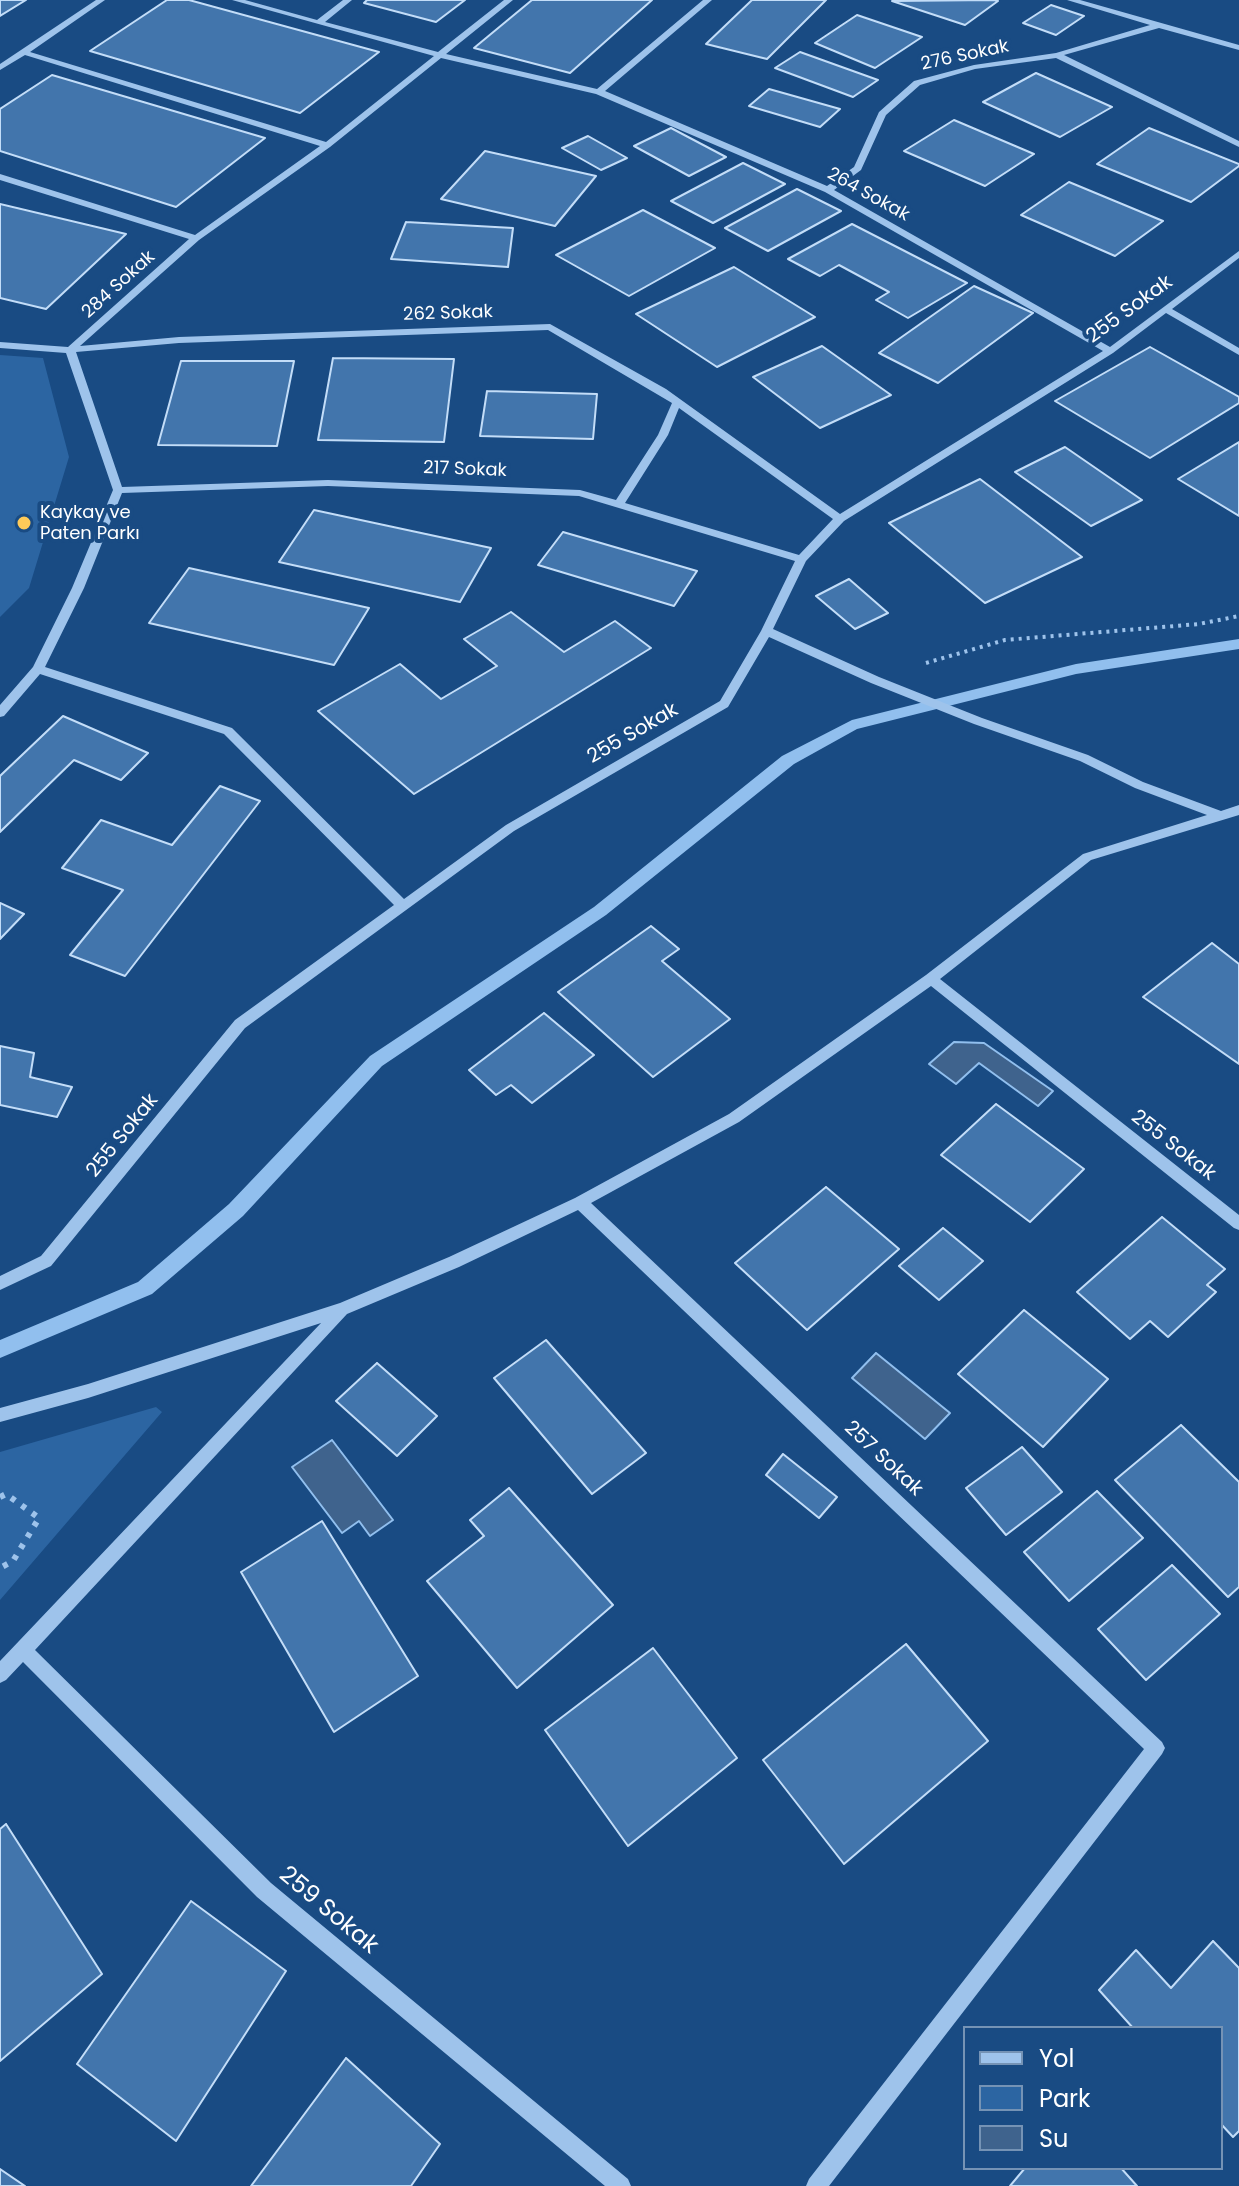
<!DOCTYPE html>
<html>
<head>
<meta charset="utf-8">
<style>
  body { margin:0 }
  #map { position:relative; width:1239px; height:2186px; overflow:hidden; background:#194b83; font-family:Poppins,sans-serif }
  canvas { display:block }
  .legend { position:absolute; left:963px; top:2026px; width:260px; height:144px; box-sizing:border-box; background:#194b83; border:2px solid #7593b5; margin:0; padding:10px 14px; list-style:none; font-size:24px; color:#fff }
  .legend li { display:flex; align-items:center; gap:16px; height:40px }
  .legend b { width:40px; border:2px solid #7593b5 }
</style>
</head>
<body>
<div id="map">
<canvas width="1239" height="2186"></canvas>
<ul class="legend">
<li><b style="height:10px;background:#9ec3eb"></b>Yol</li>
<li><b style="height:22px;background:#2c65a2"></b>Park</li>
<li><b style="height:22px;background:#3f638d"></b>Su</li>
</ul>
</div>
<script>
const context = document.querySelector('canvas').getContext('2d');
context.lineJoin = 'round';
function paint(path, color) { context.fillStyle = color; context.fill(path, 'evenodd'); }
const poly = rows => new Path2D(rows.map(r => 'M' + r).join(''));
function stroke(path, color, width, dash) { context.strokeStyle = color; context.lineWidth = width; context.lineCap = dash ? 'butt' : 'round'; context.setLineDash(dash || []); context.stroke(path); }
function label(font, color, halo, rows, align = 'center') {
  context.font = font + ' Poppins,sans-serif'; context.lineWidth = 8; context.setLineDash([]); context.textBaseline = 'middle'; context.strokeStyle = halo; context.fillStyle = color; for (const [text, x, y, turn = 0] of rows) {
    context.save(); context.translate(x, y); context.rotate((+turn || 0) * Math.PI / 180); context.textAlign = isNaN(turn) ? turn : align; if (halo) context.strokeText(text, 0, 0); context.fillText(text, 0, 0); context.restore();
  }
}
paint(poly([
  [0,355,43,358,69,457,29,588,0,617],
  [156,1407,162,1412,0,1600,0,1452]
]), '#2c65a2');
const water = poly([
  [954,1042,984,1043,1053,1091,1038,1106,979,1063,956,1084,929,1064,954,1042],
  [876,1353,950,1413,925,1439,852,1378,876,1353],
  [332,1440,393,1520,370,1536,359,1521,342,1533,292,1467,332,1440]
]);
paint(water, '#3f638d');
stroke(water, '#91bfee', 2);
paint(poly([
  [1239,639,1239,649,1076,674,857,729,794,764,606,915,382,1066,243,1216,152,1294,0,1358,0,1340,138,1282,229,1204,370,1056,594,907,782,756,852,720,1076,664,1239,639]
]), '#91bfee');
const building = poly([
  [0,0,26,0,0,16,0,0],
  [167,0,189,0,379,52,300,113,90,51,167,0],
  [367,0,465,0,436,22,364,3,367,0],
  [532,0,652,0,570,73,474,48,532,0],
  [752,0,826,0,767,59,706,44,752,0],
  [994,0,998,1,965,25,892,1,994,0],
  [1051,5,1084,16,1056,35,1023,23,1051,5],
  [857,15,922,37,875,68,815,43,857,15],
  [800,52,878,80,853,97,775,68,800,52],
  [1036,73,1112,107,1060,137,983,102,1036,73],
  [52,75,265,138,176,207,0,151,0,109,52,75],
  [769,89,840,109,820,127,749,106,769,89],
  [954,120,1034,154,985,186,904,151,954,120],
  [671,128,726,157,689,176,634,146,671,128],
  [1149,128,1239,164,1239,166,1191,202,1097,164,1149,128],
  [588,136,627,158,601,170,562,148,588,136],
  [485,151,596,176,555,226,441,199,485,151],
  [743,163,785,184,713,223,671,201,743,163],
  [1069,182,1163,221,1115,256,1021,215,1069,182],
  [797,189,841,211,768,251,725,228,797,189],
  [0,204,126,234,46,309,0,298,0,204],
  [643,210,715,248,629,296,556,255,643,210],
  [406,222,513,228,508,267,391,259,406,222],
  [852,224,967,283,908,318,876,300,889,292,839,265,820,276,788,259,852,224],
  [734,267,815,317,717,367,636,314,734,267],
  [974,286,1033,313,938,383,879,353,974,286],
  [822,346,891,395,820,428,753,377,822,346],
  [1150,347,1239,397,1239,403,1150,458,1055,401,1150,347],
  [333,358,454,359,444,442,318,440,333,358],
  [181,361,294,361,277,446,158,445,181,361],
  [487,391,597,394,593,439,480,436,487,391],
  [1239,442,1239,516,1178,479,1239,442],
  [1065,447,1142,500,1091,526,1015,472,1065,447],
  [980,479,1082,557,985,603,889,523,980,479],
  [314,510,491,548,460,602,279,562,314,510],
  [563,532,697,571,674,606,538,565,563,532],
  [189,568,369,608,334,665,149,623,189,568],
  [849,579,888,613,855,629,816,596,849,579],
  [511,612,564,652,615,621,651,648,414,794,318,711,400,664,441,699,497,666,464,639,511,612],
  [63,716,148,753,121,780,74,760,0,832,0,776,63,716],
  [220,786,260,801,125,976,70,955,123,890,62,868,101,820,172,845,220,786],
  [0,903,24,914,0,939,0,903],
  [651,926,679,949,662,961,730,1019,653,1077,558,992,651,926],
  [1212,943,1239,964,1239,1064,1143,997,1212,943],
  [544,1013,594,1055,532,1103,511,1085,496,1095,469,1070,544,1013],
  [0,1046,34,1053,30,1077,72,1087,57,1117,0,1105,0,1046],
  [996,1104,1084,1169,1030,1222,941,1155,996,1104],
  [826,1187,899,1249,807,1330,735,1263,826,1187],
  [1162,1217,1225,1269,1207,1285,1216,1292,1168,1337,1150,1321,1130,1339,1077,1292,1162,1217],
  [943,1228,983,1261,939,1300,899,1266,943,1228],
  [1024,1310,1108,1379,1043,1447,958,1374,1024,1310],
  [546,1340,646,1453,592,1494,494,1378,546,1340],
  [377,1363,437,1416,397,1456,336,1401,377,1363],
  [1181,1425,1239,1482,1239,1587,1228,1597,1115,1480,1181,1425],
  [1022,1447,1062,1492,1006,1535,966,1488,1022,1447],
  [783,1454,837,1497,819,1518,766,1475,783,1454],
  [509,1488,613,1605,517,1688,427,1581,484,1536,470,1520,509,1488],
  [1097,1491,1143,1538,1069,1601,1024,1552,1097,1491],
  [322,1521,418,1676,334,1732,241,1572,322,1521],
  [1172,1565,1220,1614,1146,1680,1098,1629,1172,1565],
  [906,1644,988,1741,844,1864,763,1760,906,1644],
  [653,1648,737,1758,628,1846,545,1730,653,1648],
  [6,1824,102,1974,0,2061,0,1829,6,1824],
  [191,1901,286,1971,176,2141,77,2064,191,1901],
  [1213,1941,1239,1968,1239,2131,1233,2137,1221,2124,1221,2028,1133,2028,1099,1990,1136,1950,1171,1988,1213,1941],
  [346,2058,440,2144,411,2186,251,2186,346,2058],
  [1025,2168,1121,2168,1137,2186,1010,2186,1025,2168],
  [0,2169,25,2186,0,2186,0,2169]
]);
paint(building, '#4275ac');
stroke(building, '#c3ddf8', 2);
stroke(poly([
  [926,663,1005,640,1199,624,1239,616]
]), '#9ec3eb', 4, [3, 5]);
stroke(poly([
  [0,1497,6,1494,39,1518,13,1561,0,1568]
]), '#9ec3eb', 6, [5, 8]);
paint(poly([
  [96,0,105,0,30,52,326,142,434,56,232,0,245,0,317,20,343,0,352,0,325,22,438,52,504,0,513,0,446,54,597,89,703,0,712,0,605,91,827,186,854,167,879,112,914,81,974,65,1056,53,1150,25,1067,0,1080,0,1239,45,1239,50,1159,28,1064,55,1239,141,1239,147,1056,58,975,69,920,85,886,115,861,170,834,190,1110,347,1239,251,1239,258,1172,309,1239,348,1239,355,1166,313,1113,353,844,521,806,561,773,629,879,677,982,718,1088,755,1143,782,1221,811,1239,805,1239,815,1091,860,940,979,1239,1215,1239,1230,1234,1228,931,986,739,1122,591,1203,1162,1742,1165,1748,1162,1754,829,2186,806,2186,809,2179,1144,1749,578,1210,459,1267,347,1314,35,1650,271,1883,628,2179,631,2186,605,2186,257,1897,23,1662,6,1680,0,1683,0,1661,321,1323,88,1398,0,1422,0,1408,88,1384,340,1303,449,1257,575,1198,729,1114,926,975,1083,854,1207,815,1135,788,1080,761,974,724,871,683,769,637,728,707,514,831,245,1028,51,1266,0,1290,0,1276,41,1256,235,1020,394,905,224,734,40,674,4,716,0,717,0,705,33,667,72,588,113,490,66,353,0,348,0,342,68,347,189,239,0,180,0,174,195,235,320,146,25,55,0,70,0,64,96,0],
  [441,58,596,94,825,192,1103,351,840,514,666,389,550,324,179,337,80,346,199,240,330,147,441,58],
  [548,330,672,403,658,435,616,500,580,490,328,480,122,487,76,352,179,343,548,330],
  [679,408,833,519,799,555,625,503,668,435,679,408],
  [328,486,579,496,795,561,761,631,720,701,506,825,404,899,232,728,45,667,84,588,122,493,328,486]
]), '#9ec3eb');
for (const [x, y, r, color] of [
  [24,523,8,"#feca59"]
]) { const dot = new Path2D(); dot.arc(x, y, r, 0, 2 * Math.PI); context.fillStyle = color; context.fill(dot); stroke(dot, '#194b83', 3); }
label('18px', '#fff', '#194b83', [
  ["276 Sokak",965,56,-12],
  ["264 Sokak",868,195,29],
  ["284 Sokak",119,285,-42],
  ["262 Sokak",448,314,-2],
  ["217 Sokak",465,470,2]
]);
label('18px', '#fff', '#194b83', [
  ["Kaykay ve",40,513],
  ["Paten Parkı",40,534]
], 'left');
label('20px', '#fff', '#194b83', [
  ["255 Sokak",1130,310,-36],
  ["255 Sokak",633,734,-30],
  ["255 Sokak",123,1136,-51],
  ["255 Sokak",1173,1146,38],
  ["257 Sokak",883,1459,43]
]);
label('24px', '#fff', '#194b83', [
  ["259 Sokak",328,1911,40]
]);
</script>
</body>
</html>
